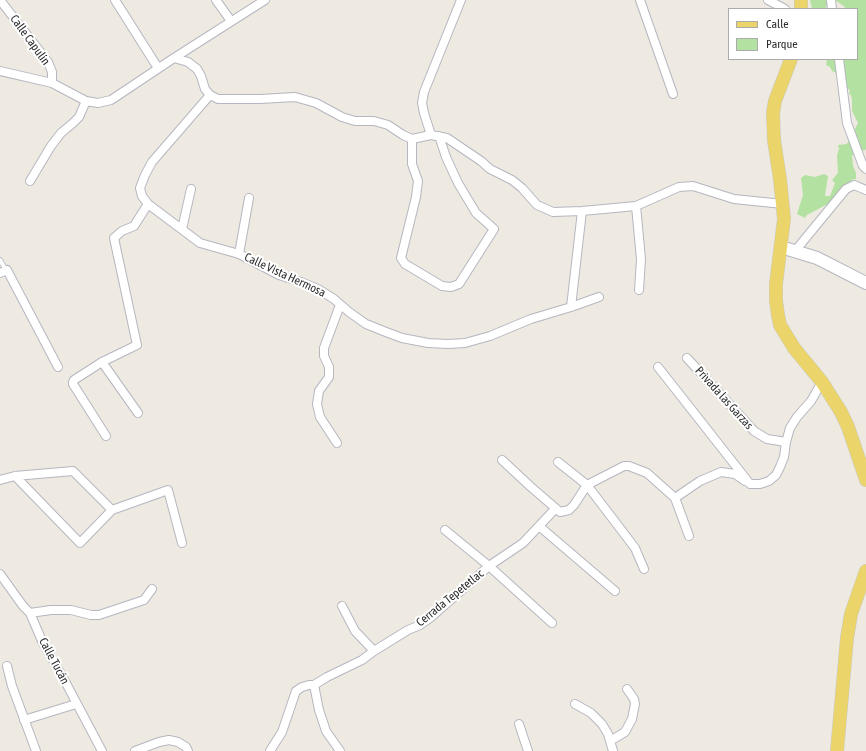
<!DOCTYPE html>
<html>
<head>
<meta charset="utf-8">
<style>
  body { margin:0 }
  #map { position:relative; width:866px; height:751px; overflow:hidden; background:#eeeae2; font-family:"Asap Condensed",sans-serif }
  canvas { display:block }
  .legend { position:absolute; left:728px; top:8px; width:130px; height:52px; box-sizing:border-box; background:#fff; border:1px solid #ababab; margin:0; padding:5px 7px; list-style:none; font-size:12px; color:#2e2e2e }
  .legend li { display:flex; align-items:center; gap:8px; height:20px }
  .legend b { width:20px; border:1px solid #ababab }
</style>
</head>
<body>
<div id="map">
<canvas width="866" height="751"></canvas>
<ul class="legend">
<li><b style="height:5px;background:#ebd56a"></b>Calle</li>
<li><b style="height:11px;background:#b3e1a1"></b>Parque</li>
</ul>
</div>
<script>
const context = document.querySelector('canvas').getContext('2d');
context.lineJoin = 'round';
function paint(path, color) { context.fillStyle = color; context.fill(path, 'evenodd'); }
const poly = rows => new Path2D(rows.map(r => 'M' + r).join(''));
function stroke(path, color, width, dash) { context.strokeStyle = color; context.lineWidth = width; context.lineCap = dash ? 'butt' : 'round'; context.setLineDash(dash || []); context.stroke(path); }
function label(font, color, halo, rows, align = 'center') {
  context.font = font + ' "Asap Condensed",sans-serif'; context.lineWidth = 4; context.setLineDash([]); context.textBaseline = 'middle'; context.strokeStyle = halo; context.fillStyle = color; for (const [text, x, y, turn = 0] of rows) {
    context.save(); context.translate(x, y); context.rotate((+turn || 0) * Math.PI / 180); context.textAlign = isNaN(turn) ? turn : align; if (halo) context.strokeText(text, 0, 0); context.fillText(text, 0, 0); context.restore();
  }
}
paint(poly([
  [810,0,866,0,866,149,864,151,861,149,855,152,852,156,853,166,856,173,856,179,851,180,856,185,839,198,807,215,805,218,797,214,803,195,801,178,805,175,815,177,824,174,828,176,825,196,830,196,835,183,832,180,838,173,837,155,839,149,838,145,847,144,858,123,852,111,852,100,851,95,849,94,850,90,846,88,840,75,832,71,830,67,826,65,827,59,857,59,857,9,844,9,845,7,835,0,829,1,825,9,812,9]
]), '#b3e1a1');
const lane = poly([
  [0,260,6,270]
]);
const street = poly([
  [0,0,48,62,52,72,52,83],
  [115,0,158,68],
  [216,0,231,21],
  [640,0,673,94],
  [768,0,785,9],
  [831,0,832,9],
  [174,58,265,0],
  [839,59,847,123,863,166,866,169],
  [0,71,52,83,86,101,98,103,111,100,174,58,188,62,197,69,201,76,205,89,210,95,218,99,260,99,295,97,316,103,342,117,355,121,374,121,388,125,403,135,412,139,431,135,447,138,481,161,490,169,512,180,522,188,537,205,553,212,582,211,636,206,679,187,693,186,734,199,783,204],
  [210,95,152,162,145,175,140,188,142,196,148,204,200,243,239,254,279,275,301,282,318,289,334,299,349,312,366,324,386,332,402,338,428,343,448,344,465,343,490,336,531,319,571,307,599,297],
  [431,135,424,113,422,103,424,92,461,0],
  [412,139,412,164,418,181,416,197,401,258,405,264,442,286,451,287,459,284,494,229,476,213,458,183,446,157,439,136],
  [30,181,51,146,61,133,73,123,79,117,86,101],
  [636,206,641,259,639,290],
  [182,229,191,189],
  [795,251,846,189,854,185,866,190],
  [239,254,249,198],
  [0,273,7,270,58,367],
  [571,307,582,211],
  [687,358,754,431,767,439,786,442],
  [102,362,138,413],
  [658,367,750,484,760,484,769,481,776,475,780,467,784,457,786,442,790,428,797,417,811,401,822,382],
  [106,436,73,384,73,382,74,380,102,362,137,345,114,238,122,231,134,226,148,204],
  [337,443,320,417,317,404,319,391,329,377,329,367,324,356,324,348,340,305],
  [502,460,531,487,560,512,569,510,574,505,587,485,624,466,629,466,647,473,675,498,689,536],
  [558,462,587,485,635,548,644,569],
  [15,476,80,543,112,510,168,490,182,543],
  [0,480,15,476,73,471,112,510],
  [675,498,700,481,721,472,735,474,745,481],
  [539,526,615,591],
  [445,530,489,566,552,623],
  [0,574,23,606,30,613,42,641,67,685,102,751],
  [342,606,355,631,374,651],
  [30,613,51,610,71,610,91,615,99,615,144,600,152,589],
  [7,666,12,686,36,751],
  [314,685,327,677,362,660,374,651,408,630,420,625,430,618,489,566,523,543,555,509],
  [314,685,319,710,326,731,340,751],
  [575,704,591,713,602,724,608,734,613,751],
  [24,720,76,704],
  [519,724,528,751],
  [610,741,625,732,632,719,635,704,634,699,627,689],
  [135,751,159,742,169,740,178,742,186,747,188,751],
  [270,751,282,732,296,691,302,687,309,685,314,685]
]);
const secondary = poly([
  [781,247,817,258,866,283]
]);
const primary = poly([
  [801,9,801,0],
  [791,59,775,101,773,113,774,140,780,179,784,219,776,284,776,301,778,315,780,325,794,348,822,382,841,412,848,427,866,480],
  [837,751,847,638,851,614,866,571]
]);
stroke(lane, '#b5b6c0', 5.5);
stroke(street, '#b5b6c0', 10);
stroke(secondary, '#b5b6c0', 14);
stroke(primary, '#c9c9c9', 14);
stroke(lane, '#fff', 4);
stroke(street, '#fff', 8);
stroke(secondary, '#fff', 12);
stroke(primary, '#ebd56a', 13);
label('12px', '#2e2e2e', '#fff', [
  ["Calle Capulín",30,40,54],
  ["Calle Vista Hermosa",285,275,25],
  ["Privada las Garzas",724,398,48],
  ["Cerrada Tepetetlac",450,598,-39],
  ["Calle Tucán",54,661,62]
]);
</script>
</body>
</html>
